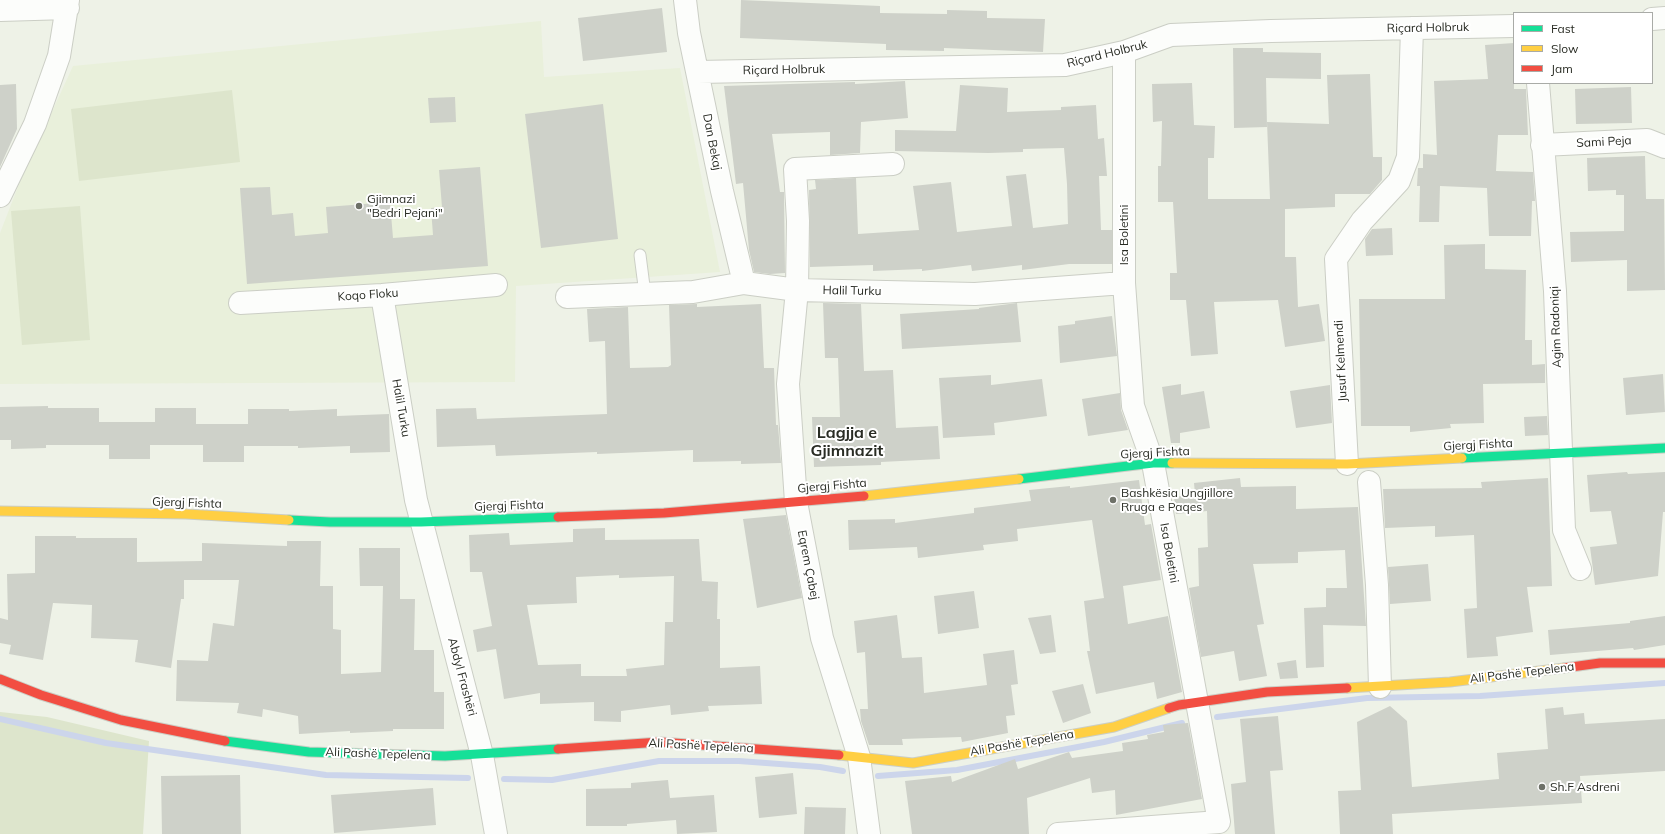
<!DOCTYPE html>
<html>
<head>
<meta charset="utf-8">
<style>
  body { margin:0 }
  #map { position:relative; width:1665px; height:834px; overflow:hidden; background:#eef2e7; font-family:Mulish,sans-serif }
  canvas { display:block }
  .legend { position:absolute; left:1513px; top:12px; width:140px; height:72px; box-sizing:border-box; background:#fff; border:1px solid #a9aba7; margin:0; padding:5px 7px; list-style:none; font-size:12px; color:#292c24 }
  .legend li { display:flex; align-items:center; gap:8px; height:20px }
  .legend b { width:20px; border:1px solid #a9aba7 }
</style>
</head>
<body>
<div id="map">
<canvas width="1665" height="834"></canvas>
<ul class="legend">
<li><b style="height:5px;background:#16e098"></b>Fast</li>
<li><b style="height:5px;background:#ffcf43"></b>Slow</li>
<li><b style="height:5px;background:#f24e42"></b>Jam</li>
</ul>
</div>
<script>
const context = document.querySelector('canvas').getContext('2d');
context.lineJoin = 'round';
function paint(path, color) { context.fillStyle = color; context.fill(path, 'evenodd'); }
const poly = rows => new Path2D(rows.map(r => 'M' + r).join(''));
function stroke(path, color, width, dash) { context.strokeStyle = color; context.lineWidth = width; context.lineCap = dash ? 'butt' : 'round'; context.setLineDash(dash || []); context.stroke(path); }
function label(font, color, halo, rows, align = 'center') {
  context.font = font + ' Mulish,sans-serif'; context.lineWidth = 4; context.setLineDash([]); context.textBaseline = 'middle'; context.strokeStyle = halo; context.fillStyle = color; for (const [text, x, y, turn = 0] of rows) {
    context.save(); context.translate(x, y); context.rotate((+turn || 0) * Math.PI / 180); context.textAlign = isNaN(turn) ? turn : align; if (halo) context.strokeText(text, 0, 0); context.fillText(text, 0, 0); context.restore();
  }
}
paint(poly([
  [541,21,544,77,680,68,720,272,516,286,515,382,0,384,0,233,21,179,73,66]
]), '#e9f0db');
paint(poly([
  [232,90,240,162,79,181,71,109],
  [80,206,90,340,22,345,11,211],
  [0,712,47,717,149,741,143,834,0,834]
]), '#dde5cc');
stroke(poly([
  [1217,717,1367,698,1480,696,1665,683],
  [0,719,106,743,326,775,468,778],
  [878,776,957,770,1104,742,1182,723],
  [504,779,552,780,659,761,739,761,820,767,843,771]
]), '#ccd5eb', 6);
paint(poly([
  [741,0,880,6,880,13,947,14,947,10,987,11,987,18,1045,19,1043,52,944,48,944,51,886,50,886,44,740,38],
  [662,8,667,52,583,61,578,18],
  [1514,43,1514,89,1526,89,1528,135,1498,135,1496,171,1533,172,1535,201,1532,201,1531,236,1489,236,1487,188,1440,186,1439,222,1419,222,1420,186,1417,186,1418,168,1423,168,1423,154,1437,155,1434,81,1488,79,1485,45],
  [1233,48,1263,48,1263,52,1321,53,1321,79,1266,78,1267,127,1234,128],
  [1370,74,1373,157,1382,157,1382,180,1370,194,1335,194,1335,207,1285,209,1285,257,1296,257,1298,307,1319,304,1325,341,1285,347,1278,300,1214,302,1218,354,1191,356,1186,300,1170,300,1170,273,1177,273,1173,202,1158,202,1158,166,1161,166,1162,121,1153,122,1152,84,1192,83,1194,125,1215,126,1214,158,1208,158,1208,199,1270,199,1267,122,1329,124,1327,75],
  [905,81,908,118,861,122,860,153,830,155,830,132,772,134,780,192,784,192,785,273,770,274,754,272,749,250,743,183,736,184,724,86,855,82,855,84],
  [16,84,17,129,0,167,0,85],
  [960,85,1008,88,1007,112,1061,110,1061,107,1096,105,1098,139,1104,138,1107,176,1099,176,1101,230,1112,230,1112,264,1069,264,1022,270,1022,265,972,271,971,265,922,271,922,269,873,271,873,265,810,267,809,190,816,189,815,180,856,178,858,234,919,230,913,186,951,182,957,232,1012,226,1006,176,1026,174,1033,228,1068,224,1067,184,1064,148,1023,149,1023,152,988,153,895,151,895,130,956,131],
  [1631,87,1632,123,1576,124,1575,89],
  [455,97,456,122,430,123,428,98],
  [603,104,618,239,541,248,525,114],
  [1645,156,1646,199,1664,199,1665,290,1627,291,1627,260,1571,262,1570,232,1624,231,1624,195,1616,195,1616,190,1588,191,1587,158],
  [480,167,488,266,247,284,240,188,270,187,272,215,293,213,295,236,328,233,326,207,390,202,393,238,433,235,431,208,442,207,439,170],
  [1392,228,1393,255,1366,256,1365,239,1372,229],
  [1485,244,1485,269,1526,270,1525,340,1532,340,1532,365,1545,364,1545,383,1483,384,1484,423,1450,424,1451,428,1410,432,1410,426,1361,426,1359,299,1445,299,1444,245],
  [823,303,861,304,864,371,893,370,896,428,938,426,940,459,881,462,881,465,814,467,812,417,840,417,838,358,825,358],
  [1017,303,1021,342,902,349,900,314,979,309,979,308],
  [697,304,697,307,761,304,764,368,774,368,776,425,778,425,781,463,741,464,741,461,693,462,693,450,597,454,597,452,496,456,495,445,437,447,436,409,476,408,477,419,607,414,605,341,589,342,587,309,628,307,630,368,668,367,671,365,669,305],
  [1112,316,1117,356,1060,363,1058,326,1075,324,1075,321],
  [1663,374,1665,412,1626,415,1623,378],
  [991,375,991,385,1042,379,1047,416,994,423,995,435,943,438,939,378],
  [1181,384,1181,395,1204,391,1210,428,1180,433,1180,443,1171,443,1162,387],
  [1330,385,1332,423,1296,428,1290,391],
  [1120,393,1121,410,1128,430,1088,436,1082,399],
  [48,406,48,408,99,408,99,422,155,422,155,408,196,408,196,424,248,424,248,409,289,409,289,411,337,409,337,416,389,414,390,452,350,453,350,446,298,448,298,446,244,446,244,462,203,462,203,445,150,445,150,459,109,459,109,445,46,445,46,448,11,449,11,440,0,440,0,407],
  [1547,416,1548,435,1525,436,1524,417],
  [1627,472,1628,474,1665,472,1665,512,1663,512,1658,576,1595,585,1590,547,1617,544,1611,511,1590,512,1587,475],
  [1240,478,1241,487,1296,486,1296,509,1358,507,1366,626,1323,625,1324,667,1306,668,1304,608,1326,607,1326,588,1347,588,1345,550,1298,552,1298,563,1253,564,1264,624,1257,625,1267,676,1239,681,1234,651,1201,657,1189,588,1199,586,1198,548,1208,547,1207,511,1176,514,1174,497,1195,494,1194,483],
  [1548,478,1552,586,1527,587,1533,632,1496,637,1498,656,1467,658,1464,609,1477,608,1474,535,1435,537,1435,526,1385,528,1383,489,1482,488,1481,482],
  [1139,480,1145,525,1151,524,1161,580,1123,586,1128,624,1168,616,1182,692,1157,699,1154,682,1096,694,1087,651,1090,651,1084,601,1104,598,1092,520,1017,529,1018,541,983,545,984,550,918,558,917,547,849,550,848,520,895,519,895,523,974,513,974,508,1031,501,1029,490,1070,486,1070,488],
  [786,515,802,598,757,608,743,519],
  [605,528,605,540,699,539,702,581,718,582,717,619,720,619,720,668,760,666,762,704,708,706,709,711,671,715,670,705,621,711,621,722,594,721,594,702,540,704,540,693,504,699,496,649,477,652,473,630,492,626,482,572,470,572,469,535,509,533,510,545,573,542,573,529],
  [619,575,619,578,674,576,673,622,665,622,664,665,626,669,627,676,581,676,581,664,538,665,527,605,577,603,576,577],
  [35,536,76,536,76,538,137,538,137,562,202,561,202,543,287,546,287,541,321,541,320,586,333,586,333,629,341,630,341,674,381,672,383,586,360,586,359,548,400,548,400,599,415,599,414,650,434,650,434,692,444,692,444,729,393,729,393,731,350,733,350,731,299,734,298,716,263,709,262,717,237,713,239,703,176,701,177,660,208,661,213,623,234,626,239,580,184,580,184,599,181,599,171,668,135,662,138,640,91,638,92,605,53,603,43,660,9,654,11,645,0,643,0,618,8,620,7,574,35,573],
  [1428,564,1431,601,1390,604,1388,567],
  [974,591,979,628,938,634,934,596],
  [897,615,902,658,922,657,924,693,987,685,983,654,1014,650,1018,684,1011,685,1015,715,1006,716,1008,733,962,742,961,737,902,739,903,745,869,745,861,721,860,709,868,709,865,652,857,653,854,621],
  [1051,615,1056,652,1040,654,1028,618],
  [1665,616,1665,645,1634,650,1633,648,1550,655,1548,630,1630,623,1630,621],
  [1296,660,1298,678,1280,679,1277,663],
  [1083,684,1091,713,1063,723,1052,691],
  [1390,706,1407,721,1412,787,1499,779,1497,753,1548,749,1545,709,1563,707,1564,715,1584,713,1585,724,1665,719,1665,771,1580,776,1582,803,1392,814,1393,834,1340,834,1338,791,1361,790,1357,722],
  [1278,716,1283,770,1270,771,1275,834,1235,834,1231,784,1246,782,1240,719],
  [1188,723,1202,799,1116,815,1115,790,1092,793,1090,778,1027,798,1029,834,912,834,905,781,951,776,952,782,1015,759,1018,769,1069,752,1072,758,1123,751,1122,743,1148,739,1147,735,1164,732,1163,725],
  [793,773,797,814,759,818,755,777],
  [240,775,241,834,162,834,161,776],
  [668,780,670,798,714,795,717,832,677,834,676,820,627,824,627,826,586,826,586,789,631,788,631,783],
  [433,788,436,825,334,833,331,795],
  [805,807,846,808,845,834,804,834]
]), '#ced1c9');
const lane = poly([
  [640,255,645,294]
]);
const street = poly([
  [685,0,689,33,722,191,744,283],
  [0,10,68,8],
  [1652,19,1665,18],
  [698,72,1065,65,1124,52,1171,35,1271,31,1514,26],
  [1538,83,1555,291,1564,530,1580,569],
  [1542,145,1647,140,1665,147],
  [0,196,35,124,59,56,68,0],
  [382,295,416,500,482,755,496,834],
  [567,297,693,292,744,283,797,290,975,294,1124,283],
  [240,303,382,295,496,285],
  [1347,464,1336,259,1362,221,1399,181,1408,157,1412,28],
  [1369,482,1377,585,1380,687],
  [869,834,859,757,822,638,796,502,788,384,797,290,798,221,795,169,893,164],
  [1058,834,1219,822,1153,463,1133,406,1124,283,1124,52]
]);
const fast = poly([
  [1462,458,1665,448],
  [1019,479,1153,463,1172,463],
  [289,520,330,522,421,522,558,517],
  [225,741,309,752,445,756,558,749]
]);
const slow = poly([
  [1172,463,1347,464,1462,458],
  [864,496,1019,479],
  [0,511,186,514,289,520],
  [1347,688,1450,682,1564,668],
  [839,755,913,763,1114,727,1169,708]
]);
const jam = poly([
  [558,517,664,513,864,496],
  [1564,668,1600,663,1665,663],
  [0,679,41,695,121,720,225,741],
  [1169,708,1179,705,1267,692,1347,688],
  [558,749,660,742,839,755]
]);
stroke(lane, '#cbcec5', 13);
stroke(street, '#cbcec5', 24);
stroke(fast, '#cbcec5', 11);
stroke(slow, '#cbcec5', 11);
stroke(jam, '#cbcec5', 11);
stroke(lane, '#fcfdfb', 11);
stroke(street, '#fcfdfb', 22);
stroke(fast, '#16e098', 9);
stroke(slow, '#ffcf43', 9);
stroke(jam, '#f24e42', 9);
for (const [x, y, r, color] of [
  [359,206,4,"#6e7168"],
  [1113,500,4,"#6e7168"],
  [1542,787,4,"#6e7168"]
]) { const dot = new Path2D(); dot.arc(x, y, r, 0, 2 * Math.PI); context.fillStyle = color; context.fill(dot); stroke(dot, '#fff', 1.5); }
label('12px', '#292c24', '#fff', [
  ["Riçard Holbruk",1428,28,-1],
  ["Riçard Holbruk",1107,54,-14],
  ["Riçard Holbruk",784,70,-1],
  ["Dan Bekaj",712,142,79],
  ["Sami Peja",1604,142,-3],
  ["Isa Boletini",1124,235,-90],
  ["Halil Turku",852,291,1],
  ["Koqo Floku",368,295,-4],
  ["Agim Radoniqi",1556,327,-92],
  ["Jusuf Kelmendi",1341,361,-93],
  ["Halil Turku",401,408,80],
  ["Gjergj Fishta",1478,445,-3],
  ["Gjergj Fishta",1155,453,-3],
  ["Gjergj Fishta",832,486,-5],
  ["Gjergj Fishta",187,503,2],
  ["Gjergj Fishta",509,506,-2],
  ["Isa Boletini",1169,553,80],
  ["Eqrem Çabej",808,565,79],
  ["Ali Pashë Tepelena",1522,673,-7],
  ["Abdyl Frashëri",462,677,75],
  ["Ali Pashë Tepelena",1022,743,-10],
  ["Ali Pashë Tepelena",701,746,3],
  ["Ali Pashë Tepelena",378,754,2]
]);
label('12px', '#292c24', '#fff', [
  ["Gjimnazi",367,199],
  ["\"Bedri Pejani\"",367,213],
  ["Bashkësia Ungjillore",1121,493],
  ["Rruga e Paqes",1121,507],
  ["Sh.F Asdreni",1550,787]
], 'left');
label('bold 16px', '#292c24', '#fff', [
  ["Lagjja e",847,433],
  ["Gjimnazit",847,451]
]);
</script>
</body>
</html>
